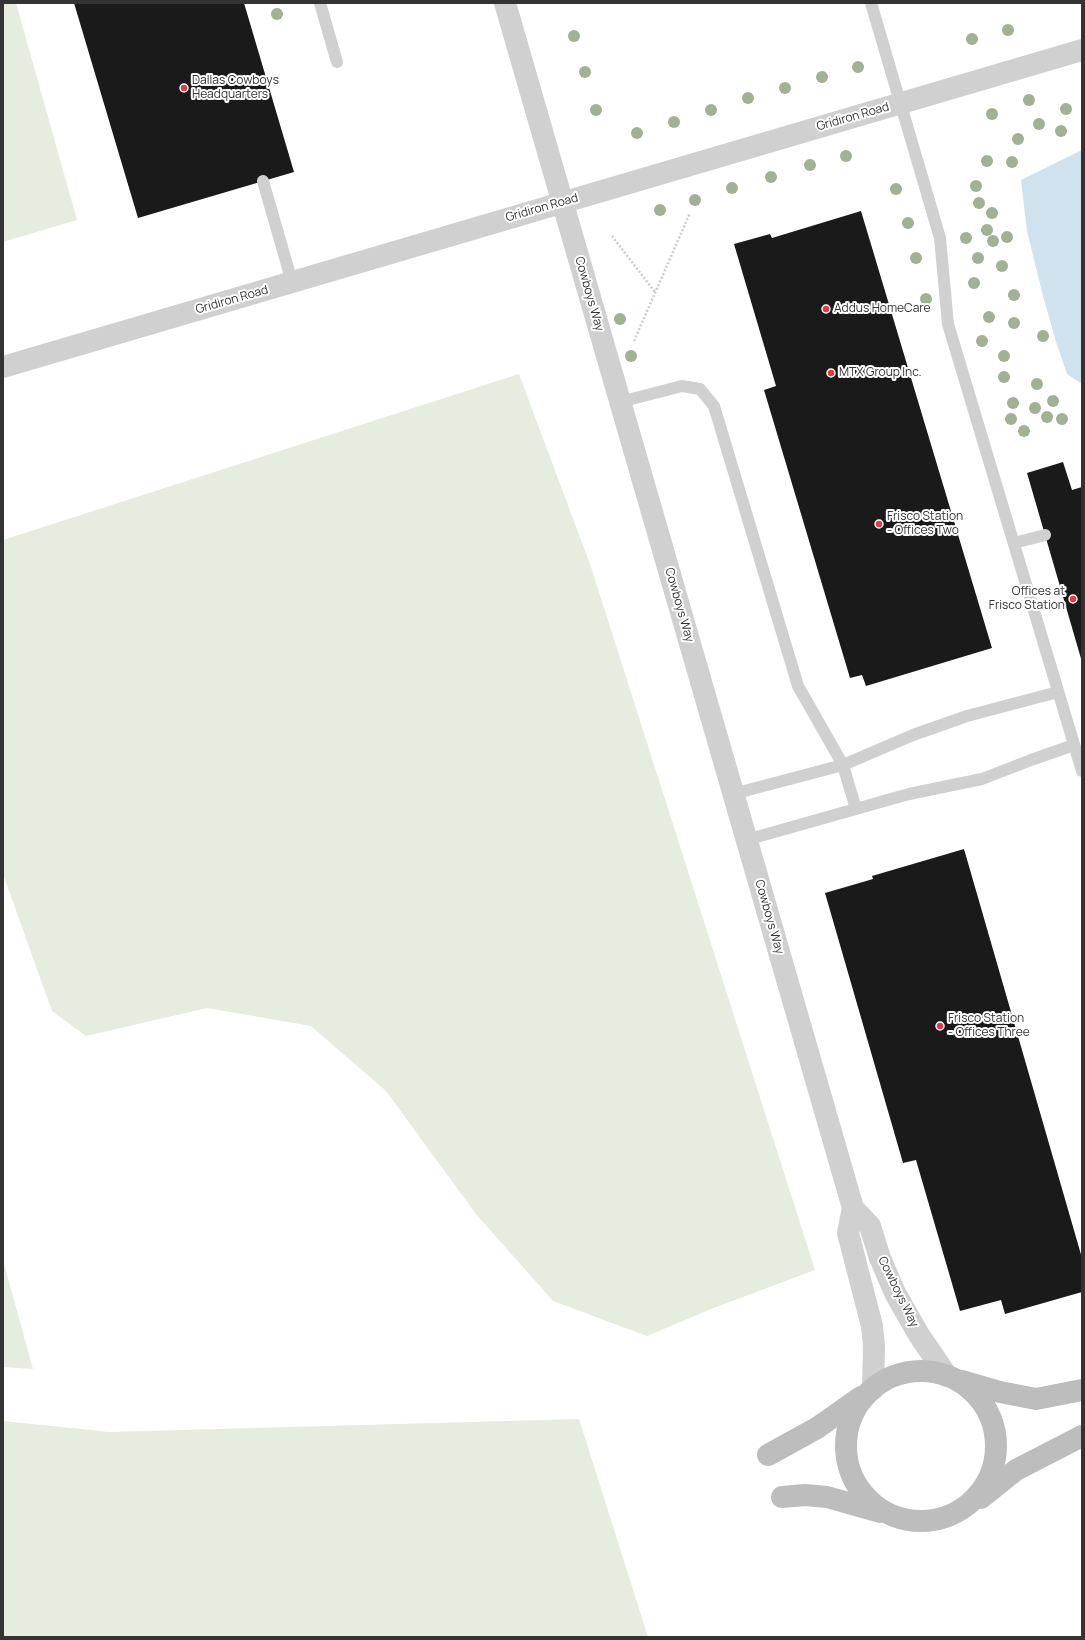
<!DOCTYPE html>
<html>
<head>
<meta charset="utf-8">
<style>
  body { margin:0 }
  #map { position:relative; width:1085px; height:1640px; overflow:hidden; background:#fff; font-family:Manrope,sans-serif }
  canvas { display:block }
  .frame { position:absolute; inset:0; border:4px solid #333; pointer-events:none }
</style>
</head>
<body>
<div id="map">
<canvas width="1085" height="1640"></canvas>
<div class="frame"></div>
</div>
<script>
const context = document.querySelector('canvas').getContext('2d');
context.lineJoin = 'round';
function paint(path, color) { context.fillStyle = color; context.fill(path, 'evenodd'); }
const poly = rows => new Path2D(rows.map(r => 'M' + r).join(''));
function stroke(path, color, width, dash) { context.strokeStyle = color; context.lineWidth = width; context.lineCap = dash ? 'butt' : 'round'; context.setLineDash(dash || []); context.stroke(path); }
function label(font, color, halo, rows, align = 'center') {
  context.font = font + ' Manrope,sans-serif'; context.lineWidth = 4; context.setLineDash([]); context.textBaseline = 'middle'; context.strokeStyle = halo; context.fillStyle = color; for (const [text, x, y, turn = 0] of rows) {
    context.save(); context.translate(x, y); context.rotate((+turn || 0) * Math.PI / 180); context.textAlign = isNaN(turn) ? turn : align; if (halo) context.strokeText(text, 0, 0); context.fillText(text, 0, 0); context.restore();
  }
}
paint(poly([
  [3,3,16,3,77,220,3,242],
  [519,374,591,567,815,1270,711,1309,647,1336,553,1301,476,1214,386,1091,311,1026,207,1008,86,1036,52,1011,3,874,3,540],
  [3,1260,33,1369,3,1367],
  [579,1419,648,1637,3,1637,3,1421,110,1432]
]), '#e6ecdf');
paint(poly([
  [1082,150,1082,384,1067,374,1056,342,1043,296,1027,231,1021,180]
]), '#cfe2ee');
paint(poly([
  [74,3,244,3,294,172,138,218],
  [861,211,992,648,866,686,862,675,850,678,764,390,776,386,734,244,770,234,772,238],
  [1063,462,1072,490,1082,487,1082,662,1027,473],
  [964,849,1082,1258,1082,1292,1005,1314,1001,1300,960,1311,916,1160,903,1163,825,893,873,879,872,876]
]), '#1a1a1a');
stroke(poly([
  [612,236,655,292],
  [634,341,690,213]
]), '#cdcdcd', 2.5, [2, 2]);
stroke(poly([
  [320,3,337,62],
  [871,3,940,238,948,324,1082,771],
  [263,181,292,282],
  [620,402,682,386,700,389,714,406,798,686,843,765,856,809],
  [1014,543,1045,535],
  [733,794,843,765,913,735,967,716,1058,692],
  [746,840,909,794,982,779,1031,760,1074,745]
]), '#d0d0d0', 12);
stroke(poly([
  [505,3,853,1208,870,1226,880,1258,895,1293,919,1335,947,1376],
  [3,367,1082,50],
  [853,1208,848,1233,872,1326,874,1346,873,1389]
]), '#d0d0d0', 22);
stroke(poly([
  '846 1446a75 75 0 1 1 150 0a75 75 0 1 1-150 0Z',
  [962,1381,1000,1392,1036,1399,1082,1390],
  [768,1455,817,1428,861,1397],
  [782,1497,805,1495,827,1497,880,1512],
  [981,1498,1016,1470,1082,1436]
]), '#bdbdbd', 22);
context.fillStyle = '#a2b095';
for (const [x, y] of [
  [277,14],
  [1008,30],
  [574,36],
  [972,39],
  [858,67],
  [585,72],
  [822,77],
  [785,88],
  [748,98],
  [1029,100],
  [1066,109],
  [596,110],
  [711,110],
  [992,114],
  [674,122],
  [1039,124],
  [1061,131],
  [637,133],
  [1018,139],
  [846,156],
  [987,161],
  [1012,162],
  [810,165],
  [771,177],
  [976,186],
  [732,188],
  [896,189],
  [695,200],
  [979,203],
  [660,210],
  [992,213],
  [908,223],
  [987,230],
  [1007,237],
  [966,238],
  [993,241],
  [916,258],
  [978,258],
  [1002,266],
  [974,283],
  [1014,295],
  [926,299],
  [989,317],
  [620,319],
  [1014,323],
  [1043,336],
  [982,341],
  [631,356],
  [1004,356],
  [1004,377],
  [1037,384],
  [1053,401],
  [1013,403],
  [1035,408],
  [1047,417],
  [1011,419],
  [1062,419],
  [1024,431]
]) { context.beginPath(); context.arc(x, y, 6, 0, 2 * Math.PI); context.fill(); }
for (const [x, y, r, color] of [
  [184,88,4,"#e63946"],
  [826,309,4,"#e63946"],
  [831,373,4,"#e63946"],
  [879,524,4,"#e63946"],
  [1073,599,4,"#e63946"],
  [940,1026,4,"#e63946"]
]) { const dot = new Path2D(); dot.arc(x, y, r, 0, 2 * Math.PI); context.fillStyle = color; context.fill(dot); stroke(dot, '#fff', 1.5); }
label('12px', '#333', '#fff', [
  ["Dallas Cowboys",192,81],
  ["Headquarters",192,95],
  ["Addus HomeCare",834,309],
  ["MTX Group Inc.",839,373],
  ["Frisco Station",887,517],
  ["- Offices Two",887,531],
  ["Offices at",1065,592,"right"],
  ["Frisco Station",1065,606,"right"],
  ["Frisco Station",948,1019],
  ["- Offices Three",948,1033]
], 'left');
label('12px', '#333', '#fff', [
  ["Gridiron Road",853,117,-16],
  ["Gridiron Road",542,208,-16],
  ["Cowboys Way",589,294,74],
  ["Gridiron Road",232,300,-16],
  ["Cowboys Way",679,605,74],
  ["Cowboys Way",769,917,74],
  ["Cowboys Way",898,1292,64]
]);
</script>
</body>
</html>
